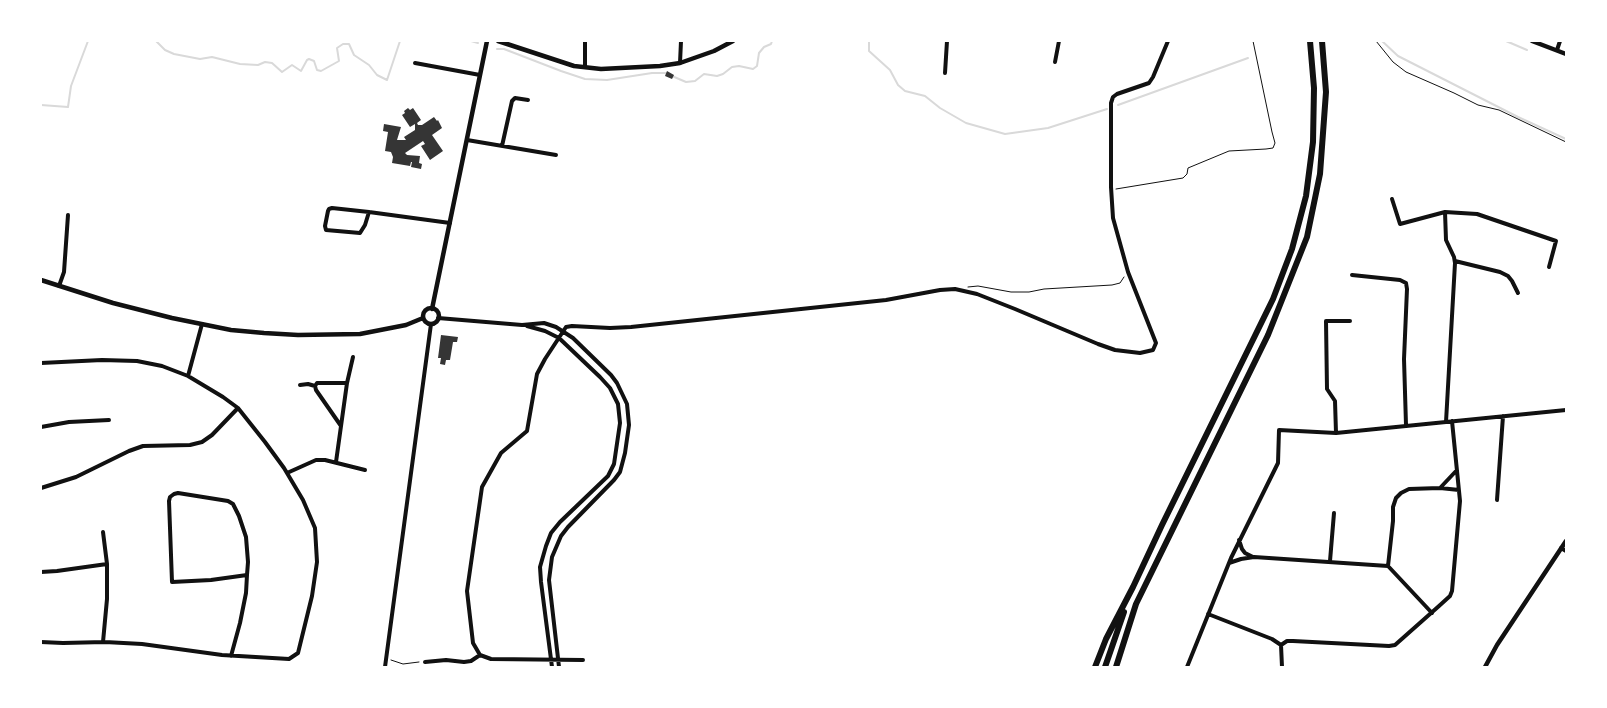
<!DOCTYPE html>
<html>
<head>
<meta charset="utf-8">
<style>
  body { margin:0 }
  #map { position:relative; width:1607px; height:708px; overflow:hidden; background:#fff; font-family:"DM Sans",sans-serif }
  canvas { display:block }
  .frame { position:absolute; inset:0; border:42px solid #fff; pointer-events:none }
</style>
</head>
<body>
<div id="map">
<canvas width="1607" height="708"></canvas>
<div class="frame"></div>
</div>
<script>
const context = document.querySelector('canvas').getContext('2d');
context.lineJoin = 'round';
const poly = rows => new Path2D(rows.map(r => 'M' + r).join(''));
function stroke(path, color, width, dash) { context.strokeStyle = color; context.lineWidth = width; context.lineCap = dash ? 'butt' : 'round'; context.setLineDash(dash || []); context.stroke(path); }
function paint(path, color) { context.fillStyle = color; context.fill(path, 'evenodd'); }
stroke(poly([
  [156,41,165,50,174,54,200,59,212,57,240,64,258,65,265,62,272,63,282,72,292,65,301,71,307,60,309,59,314,61,317,70,321,71,339,61,337,48,343,44,349,44,354,55,369,65,377,75,387,80,400,41],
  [471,41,478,43],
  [869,41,869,51,890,70,898,85,905,91,925,96,940,108,966,123,1005,134,1048,128,1107,109],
  [1382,41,1398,56,1518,117,1566,139],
  [1506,41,1527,50],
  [497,49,504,49,561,71,585,79,607,80,652,73,665,73,668,74],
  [672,76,686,82,695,81,704,74,717,76,723,74,732,67,739,66,753,69,757,66,759,53,764,47,771,44,772,41],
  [41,105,68,107,71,86,88,41],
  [1118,105,1248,58]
]), '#d9d9d9', 2);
paint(poly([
  [667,71,674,75,672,79,665,76],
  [408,108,410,110,413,108,421,120,417,123,418,125,422,125,434,117,437,121,438,120,442,128,432,135,443,151,430,160,421,146,425,144,423,141,405,153,407,155,420,156,419,163,422,164,421,169,411,167,412,162,411,162,410,166,392,163,393,157,391,152,385,151,388,132,383,131,384,124,401,127,397,140,406,140,404,137,415,130,415,124,410,127,402,115,405,113,404,111],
  [441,335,458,337,457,342,453,342,450,360,446,360,445,365,440,364,441,358,438,358]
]), '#353535');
stroke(poly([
  [1376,41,1393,62,1406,72,1454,93,1478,105,1499,110,1566,142],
  [1116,189,1183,178,1187,174,1188,168,1229,151,1266,149,1273,148,1275,143,1272,132,1253,41],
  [968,287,978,286,1011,292,1029,292,1044,289,1112,285,1120,283,1124,277],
  [391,660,403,664,419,662]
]), '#111', 1);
stroke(poly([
  [585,41,585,67],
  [1557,50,1560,41],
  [1055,62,1059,41],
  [415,63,480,75],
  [680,63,681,41],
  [945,73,947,41],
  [467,140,556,155],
  [502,146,512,101,515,98,528,100],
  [1392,199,1400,224,1445,212,1477,214,1556,241,1549,267],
  [369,212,365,225,360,233,326,230,325,226,328,211,329,209,332,208,369,212,450,223],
  [1445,212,1446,240,1454,257,1455,263,1446,422],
  [1455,261,1500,272,1508,276,1512,281,1518,293],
  [1352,275,1400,280,1406,283,1407,289,1404,359,1406,425],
  [59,286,64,272,68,215],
  [438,318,522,325,544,323,556,327,573,338,611,375,617,383,627,404,629,425,625,453,620,472,614,480,568,527,561,536,552,557,549,580,559,667],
  [527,326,545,331,559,338,600,377,610,388,618,404,620,423,614,464,608,476,560,522,551,533,546,546,540,567,541,582,552,667],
  [41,363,102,360,137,361,162,366,188,376,223,397,238,408,265,442,284,468,303,500,315,528,317,562,312,596,298,653,289,659,222,655,142,644,105,642,63,643,41,642],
  [188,376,202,324],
  [347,383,353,357],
  [300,385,308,384,315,386],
  [41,427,69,422,109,420],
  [1336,433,1335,401,1327,389,1326,321,1350,321],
  [336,462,347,383,317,383,315,386,316,390,341,426],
  [287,473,316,460,325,460,365,470],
  [41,488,76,477,129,451,143,446,190,445,202,442,212,435,238,408],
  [1440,488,1457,470],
  [1497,500,1503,416],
  [1239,540,1242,549,1245,553,1253,557],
  [1561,548,1566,551],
  [1330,561,1334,513],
  [1229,563,1241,559,1254,557,1388,566],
  [41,572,57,571,107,564],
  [1432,613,1388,566,1393,521,1393,507,1396,498,1401,493,1409,489,1440,488,1459,490],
  [1208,614,1272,639,1281,645,1287,641,1293,641,1389,646,1395,645,1439,606,1450,596,1452,591,1460,501,1452,421],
  [103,642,107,599,107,564,103,532],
  [1281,645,1282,667],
  [480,655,473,643,467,591,482,487,501,453,527,431,537,374,545,359,566,327,572,326,610,328,631,327,886,300,940,290,955,289,977,294,1015,309,1098,344,1115,350,1140,353,1153,350,1156,343,1128,272,1113,218,1111,187,1111,103,1113,97,1117,94,1149,83,1153,77,1168,41],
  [231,656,240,623,246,593,247,575,248,562,246,537,239,516,233,504,228,501,178,493,174,494,170,497,169,501,172,582,211,580,247,575],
  [425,662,446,660,464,662,471,661,480,655,491,659,583,660],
  [385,667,431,324],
  [1187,667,1231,558,1278,463,1279,430,1336,433,1566,410]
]), '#111', 4);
stroke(poly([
  [498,41,574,66,601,69,660,66,680,63,714,51,733,41],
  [1532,41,1566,54],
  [41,280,113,303,172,318,231,330,264,333,298,335,360,334,406,325,423,318],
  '423 316a8 8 0 1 1 16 0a8 8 0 1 1-16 0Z',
  [432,309,487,41],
  [1485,667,1497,645,1566,541]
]), '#111', 4.5);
stroke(poly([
  [1095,667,1106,639,1133,587,1162,525,1273,299,1292,249,1306,196,1313,142,1314,88,1310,41],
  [1105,667,1124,612],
  [1116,667,1136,604,1268,335,1307,237,1320,174,1326,92,1322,41]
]), '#111', 6);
</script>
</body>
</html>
